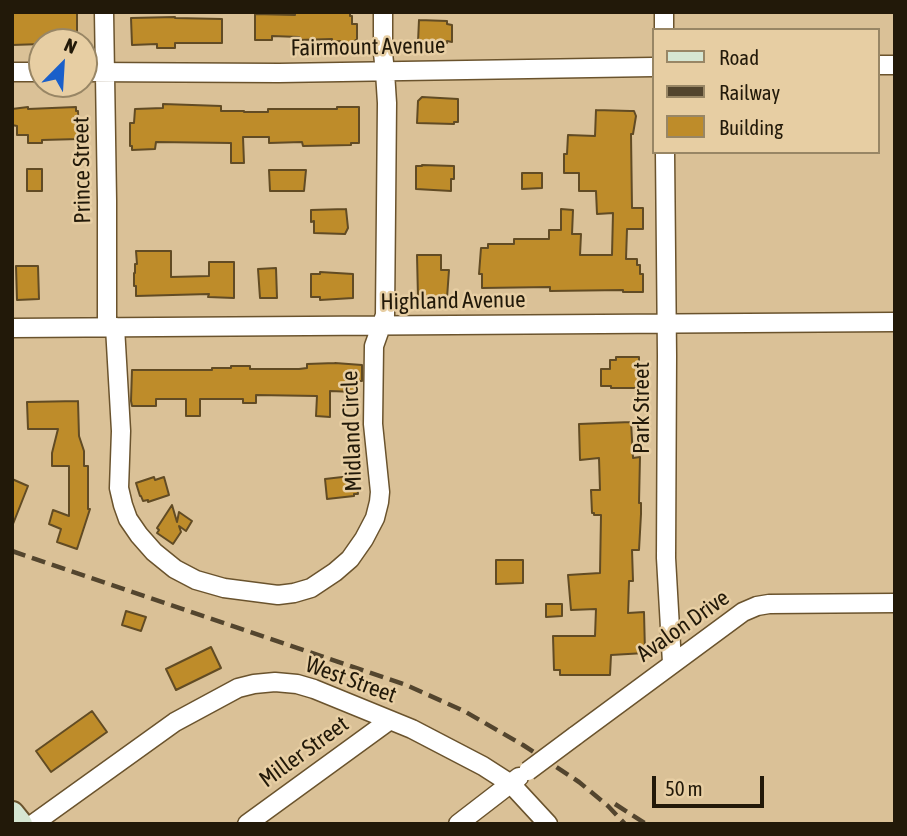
<!DOCTYPE html>
<html>
<head>
<meta charset="utf-8">
<style>
  body { margin:0 }
  #map { position:relative; width:907px; height:836px; overflow:hidden; background:#dac197; font-family:"Asap Condensed",sans-serif }
  canvas { display:block }
  .frame { position:absolute; inset:0; border:14px solid #221909; pointer-events:none }
  .legend { position:absolute; left:652px; top:28px; width:228px; height:126px; box-sizing:border-box; background:#e7cea3; border:2px solid #988665; margin:0; padding:9px 12px; list-style:none; font-size:21px; color:#221909 }
  .legend li { display:flex; align-items:center; gap:14px; height:35px }
  .legend b { width:35px; border:2px solid #988665 }
  .north { position:absolute; left:28px; top:28px; width:70px; height:70px; box-sizing:border-box; background:#e7cea3; border:2px solid #988665; border-radius:50%; rotate:24deg; font-size:19px; font-weight:700; line-height:28px; text-align:center; color:#221909 }
  .north::after { content:''; display:block; margin:auto; width:24px; height:32px; background:#1a5fca; clip-path:polygon(50% 0,100% 100%,50% 72%,0 100%) }
  .scale { position:absolute; left:652px; top:776px; width:112px; height:32px; box-sizing:border-box; border:4px solid #221909; border-top:0; padding-left:9px; font-size:21px; line-height:24px; white-space:nowrap; color:#221909; -webkit-text-stroke:5px #e7cea3; paint-order:stroke }
</style>
</head>
<body>
<div id="map">
<canvas width="907" height="836"></canvas>
<div class="frame"></div>
<ul class="legend">
<li><b style="height:9px;background:#d6e6d2"></b>Road</li>
<li><b style="height:9px;background:#53452e"></b>Railway</li>
<li><b style="height:19px;background:#be8c2a"></b>Building</li>
</ul>
<div class="north">N</div>
<div class="scale">50 m</div>
</div>
<script>
const context = document.querySelector('canvas').getContext('2d');
context.lineJoin = 'round';
function paint(path, color) { context.fillStyle = color; context.fill(path, 'evenodd'); }
const poly = rows => new Path2D(rows.map(r => 'M' + r).join(''));
function stroke(path, color, width, dash) { context.strokeStyle = color; context.lineWidth = width; context.lineCap = dash ? 'butt' : 'round'; context.setLineDash(dash || []); context.stroke(path); }
function label(font, color, halo, rows, align = 'center') {
  context.font = font + ' "Asap Condensed",sans-serif'; context.lineWidth = 5; context.setLineDash([]); context.textBaseline = 'middle'; context.strokeStyle = halo; context.fillStyle = color; for (const [text, x, y, turn = 0] of rows) {
    context.save(); context.translate(x, y); context.rotate((+turn || 0) * Math.PI / 180); context.textAlign = isNaN(turn) ? turn : align; if (halo) context.strokeText(text, 0, 0); context.fillText(text, 0, 0); context.restore();
  }
}
const building = poly([
  [12,12,77,12,77,42,42,42,42,44,12,45,12,12],
  [295,12,350,12,350,16,352,16,352,24,357,24,357,39,351,44,340,44,340,41,332,42,332,39,299,40,299,37,272,36,272,40,255,40,255,14,295,15,295,12],
  [175,17,175,18,222,19,222,43,175,43,175,48,157,48,157,44,132,45,131,18,175,17],
  [419,20,447,21,447,24,452,25,452,42,447,41,447,43,418,42,419,20],
  [422,97,458,99,458,122,454,122,454,124,417,123,418,101,422,97],
  [163,104,221,106,221,111,244,111,244,112,268,112,268,109,337,109,337,107,359,107,359,143,351,143,351,145,303,146,302,142,269,143,269,137,243,137,244,163,231,163,231,143,156,142,155,149,132,150,132,146,130,146,130,123,134,123,135,109,163,108,163,104],
  [28,107,28,109,76,107,76,111,78,111,79,139,42,140,42,143,28,143,28,135,17,135,17,126,12,125,12,109,28,107],
  [596,110,630,111,634,111,636,116,633,134,631,134,632,208,643,208,643,229,627,229,626,259,637,259,637,265,640,265,640,274,643,274,643,292,623,292,623,290,550,291,550,287,482,288,482,274,479,274,481,248,488,248,488,244,514,244,514,239,549,239,549,230,561,230,561,209,573,210,572,234,581,234,580,255,612,255,613,213,597,214,596,191,579,191,579,173,564,173,564,154,567,154,568,135,595,136,596,110],
  [422,165,454,166,454,179,451,179,451,191,416,189,416,166,422,166,422,165],
  [27,169,42,169,42,191,27,191,27,169],
  [269,170,306,170,304,191,270,191,269,170],
  [522,173,542,173,542,188,522,189,522,173],
  [346,209,348,228,345,234,314,233,314,221,311,222,311,210,346,209],
  [136,251,171,251,171,277,209,276,209,262,234,262,234,298,208,297,209,294,136,296,136,286,134,286,134,273,135,273,135,264,137,264,136,251],
  [417,255,441,255,441,270,449,270,447,298,418,298,417,255],
  [16,266,38,266,39,299,17,300,16,266],
  [276,268,277,298,260,298,258,269,276,268],
  [320,272,353,274,353,298,320,300,320,297,311,297,311,274,320,274,320,272],
  [616,357,639,357,639,388,611,388,611,386,601,386,601,369,610,369,610,360,616,360,616,357],
  [335,363,362,365,362,381,356,381,355,392,330,391,330,417,316,416,317,396,256,395,256,403,243,403,243,399,200,399,200,416,186,416,186,399,156,399,156,406,132,406,131,401,132,370,212,370,212,368,231,368,231,366,250,366,250,369,299,369,307,368,307,364,335,363],
  [78,401,79,436,84,451,84,466,88,466,88,509,90,509,77,549,57,542,61,529,49,524,53,510,69,516,69,466,52,466,52,453,58,429,28,429,27,402,78,401],
  [631,422,633,458,640,457,639,503,641,503,641,514,639,550,632,550,633,581,629,581,628,613,644,612,645,653,611,655,610,675,560,675,560,670,554,670,553,636,595,636,596,609,571,610,568,575,600,573,601,515,594,515,594,513,592,513,591,490,600,490,599,458,580,460,579,424,631,422],
  [351,476,352,479,356,479,358,494,354,494,354,496,327,499,325,479,351,476],
  [154,477,155,480,164,477,169,495,148,502,148,500,143,501,141,496,140,496,136,483,154,477],
  [12,479,28,486,13,524,12,524,12,479],
  [172,505,177,522,179,512,192,521,186,531,179,526,181,532,173,544,157,533,159,530,157,528,172,505],
  [496,560,523,560,523,583,496,584,496,560],
  [546,604,562,604,562,616,546,617,546,604],
  [126,611,146,617,141,631,122,625,126,611],
  [211,647,221,668,176,690,166,669,211,647],
  [92,711,107,732,51,772,36,751,92,711]
]);
paint(building, '#be8c2a');
stroke(building, '#614b24', 2);
const street = poly([
  [104,12,107,201,107,327],
  [664,12,664,30],
  [877,65,895,65],
  [12,72,42,72],
  [84,72,279,73,653,67],
  [665,152,667,356,666,558,672,663],
  [115,327,121,431,119,488,123,505,128,519,139,535,154,552,175,569,196,580,224,588,278,595,294,593,311,588,335,572,350,559,364,539,375,518,379,502,380,492,373,424,374,346,385,315,387,103,385,72,383,53,383,12],
  [12,328,895,322],
  [575,736,743,612,757,606,769,604,895,603],
  [33,824,175,722,238,688,254,684,275,682,297,684,314,689,412,729,483,766,511,784,548,824],
  [247,824,390,720],
  [458,824,519,777]
]);
const secondary = poly([
  [12,814,20,824]
]);
stroke(street, '#6a532d', 21);
stroke(secondary, '#6a532d', 28);
stroke(street, '#fff', 18);
stroke(secondary, '#d6e6d2', 24);
stroke(poly([
  [12,551,406,685,464,711,523,745,579,782,608,806,625,824],
  [615,804,646,824]
]), '#53452e', 4.5, [14, 7]);
const streetBridge = poly([
  [528,771,575,736]
]);
stroke(streetBridge, '#6a532d', 21, []);
stroke(streetBridge, '#fff', 18);
label('23px', '#221909', '#e7cea3', [
  ["Fairmount Avenue",368,47,-1],
  ["Prince Street",82,170,-91],
  ["Highland Avenue",453,301,-1],
  ["Park Street",642,408,-90],
  ["Midland Circle",352,431,-92],
  ["Avalon Drive",683,626,-35],
  ["West Street",351,680,20],
  ["Miller Street",304,752,-36]
]);
</script>
</body>
</html>
